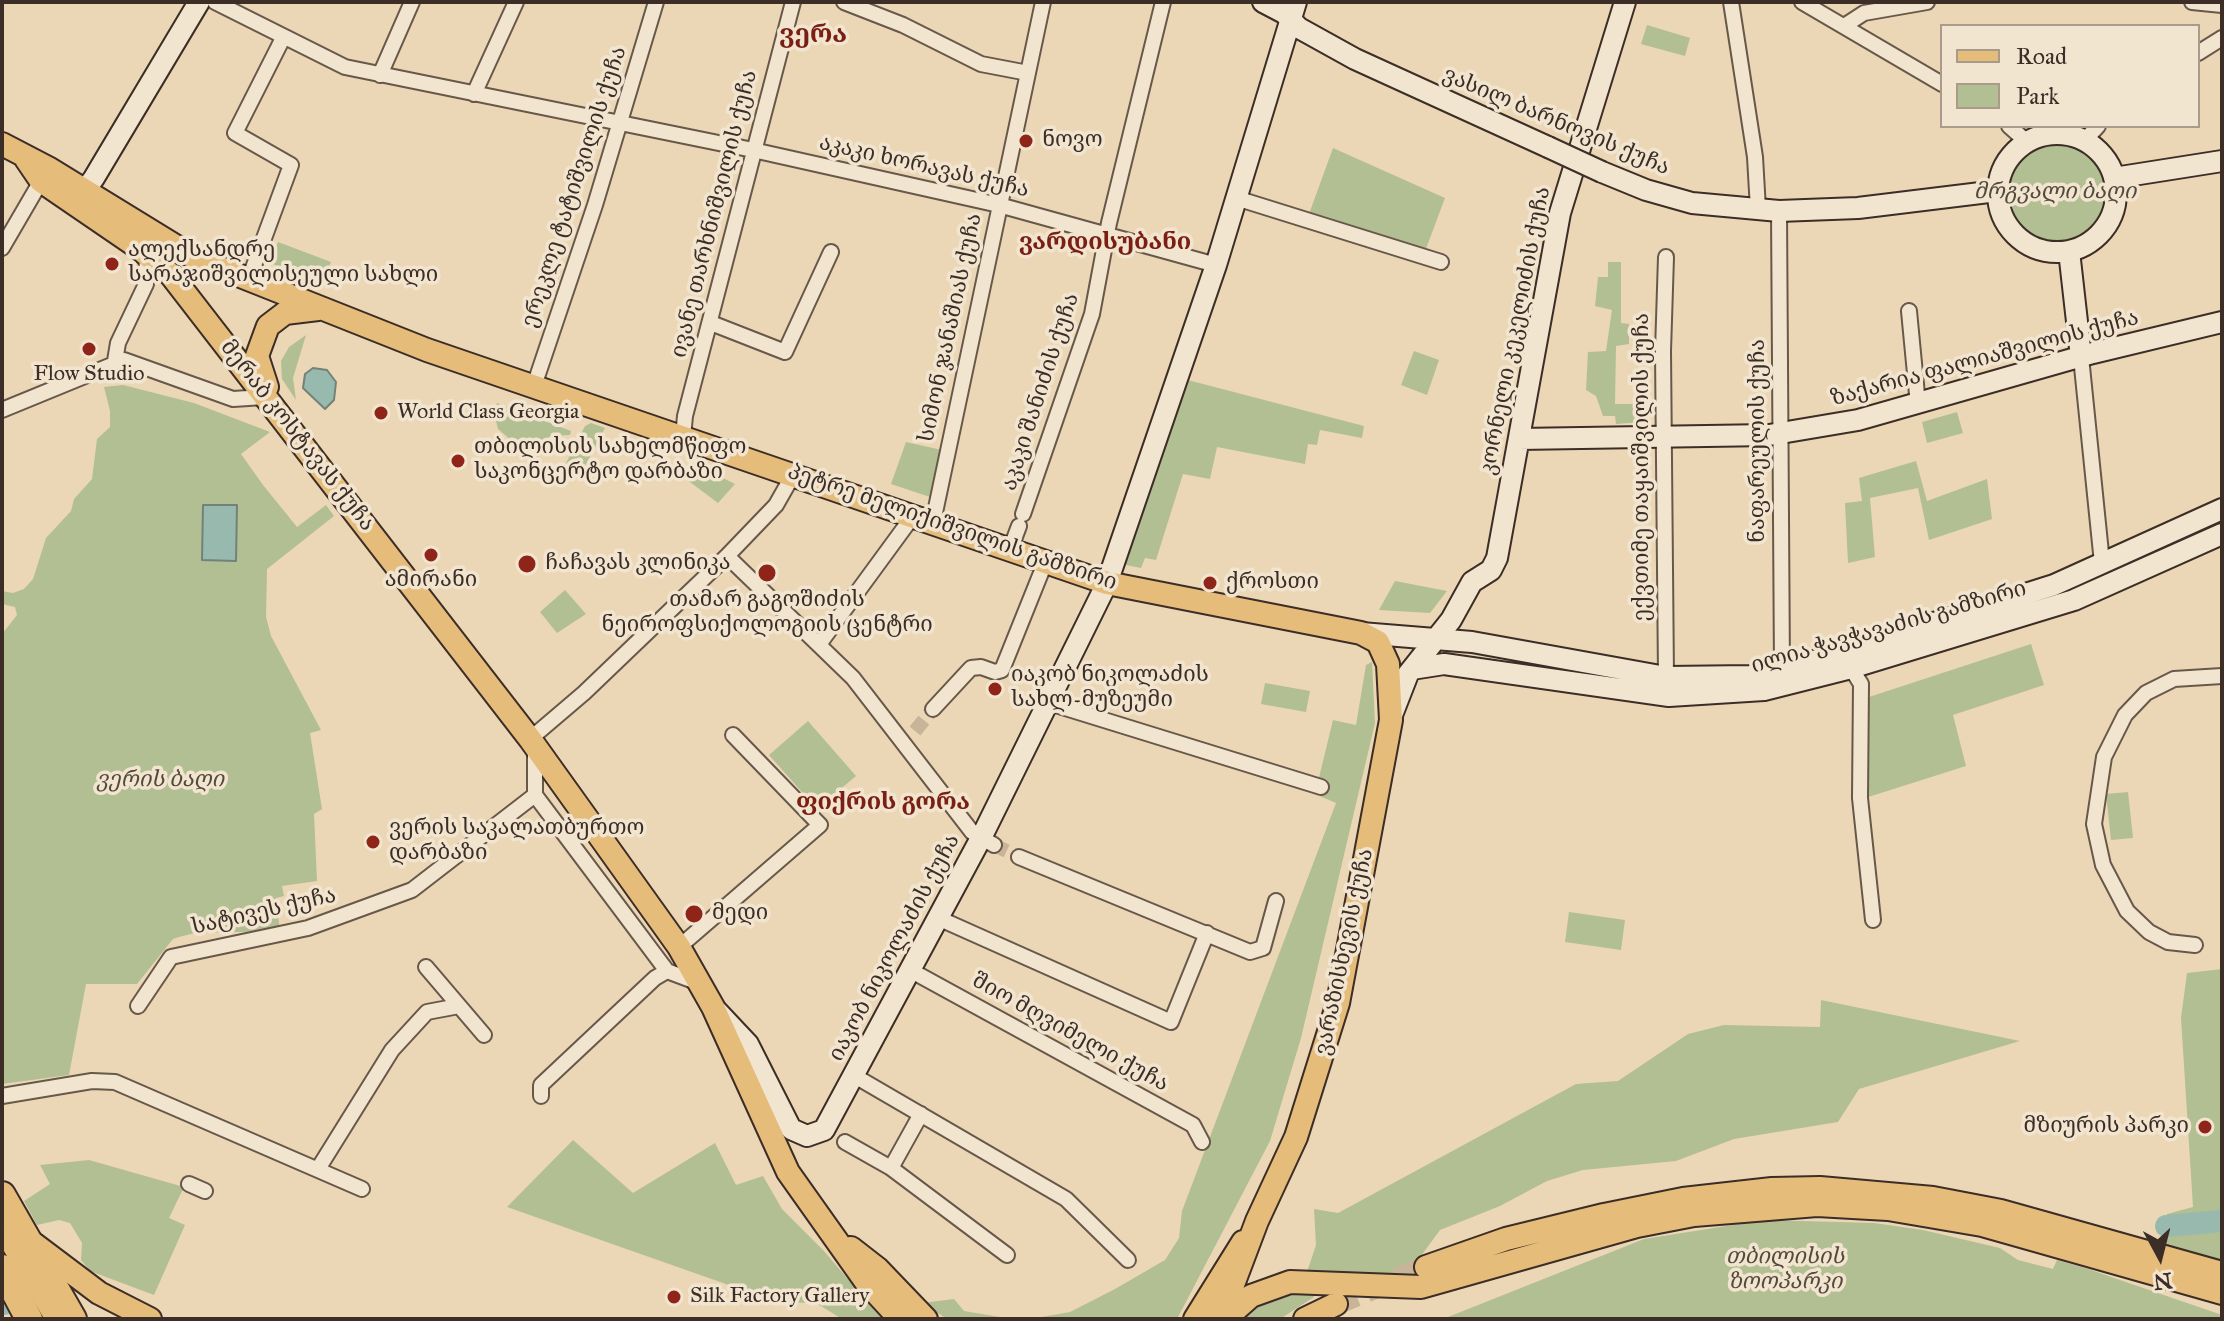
<!DOCTYPE html>
<html>
<head>
<meta charset="utf-8">
<style>
  body { margin:0 }
  #map { position:relative; width:2224px; height:1321px; overflow:hidden; background:#ebd7b6; font-family:"IM FELL Great Primer",serif }
  canvas { display:block }
  .frame { position:absolute; inset:0; border:4px solid #3c2d26; pointer-events:none }
  .legend { position:absolute; left:1940px; top:24px; width:260px; height:104px; box-sizing:border-box; background:#f2e5d0; border:2px solid #a99b8c; margin:0; padding:10px 14px; list-style:none; font-size:24px; color:#3c2d26 }
  .legend li { display:flex; align-items:center; gap:16px; height:40px }
  .legend b { width:40px; border:2px solid #a99b8c }
  .north { position:absolute; left:2120px; top:1217px; width:80px; height:80px; -webkit-text-stroke:6px #f2e5d0; paint-order:stroke; rotate:173deg; font-size:22px; font-weight:700; line-height:32px; text-align:center; color:#3c2d26 }
  .north::after { content:''; display:block; margin:auto; width:28px; height:36px; background:#3c2d26; clip-path:polygon(50% 0,100% 100%,50% 72%,0 100%) }
</style>
</head>
<body>
<div id="map">
<canvas width="2224" height="1321"></canvas>
<div class="frame"></div>
<ul class="legend">
<li><b style="height:10px;background:#e6bc7b"></b>Road</li>
<li><b style="height:22px;background:#b2bf92"></b>Park</li>
</ul>
<div class="north">N</div>
</div>
<script>
const context = document.querySelector('canvas').getContext('2d');
context.lineJoin = 'round';
function paint(path, color) { context.fillStyle = color; context.fill(path, 'evenodd'); }
const poly = rows => new Path2D(rows.map(r => 'M' + r).join(''));
function stroke(path, color, width, dash) { context.strokeStyle = color; context.lineWidth = width; context.lineCap = dash ? 'butt' : 'round'; context.setLineDash(dash || []); context.stroke(path); }
function label(font, color, halo, rows, align = 'center') {
  context.font = font + ' "IM FELL Great Primer","Noto Serif Georgian",serif'; context.lineWidth = 7; context.setLineDash([]); context.textBaseline = 'middle'; context.strokeStyle = halo; context.fillStyle = color; for (const [text, x, y, turn = 0] of rows) {
    context.save(); context.translate(x, y); context.rotate((+turn || 0) * Math.PI / 180); context.textAlign = isNaN(turn) ? turn : align; if (halo) context.strokeText(text, 0, 0); context.fillText(text, 0, 0); context.restore();
  }
}
paint(poly([
  [1647,25,1690,38,1685,56,1641,44],
  '2004 193a51 51 0 1 1 102 0a51 51 0 1 1-102 0Z',
  [1333,148,1445,198,1424,254,1309,214],
  [278,242,331,262,323,282,270,263],
  [1608,262,1621,262,1621,323,1629,324,1629,344,1616,346,1615,404,1642,404,1643,422,1616,424,1615,416,1603,416,1596,396,1586,390,1588,352,1606,351,1612,310,1595,306,1598,277,1608,277],
  [306,335,293,378,296,400,282,379,281,361,289,347],
  [1414,351,1439,360,1427,395,1401,385],
  [1184,379,1364,426,1362,438,1320,430,1317,445,1308,444,1305,464,1217,447,1210,479,1183,474,1156,560,1145,558,1141,568,1116,563],
  [123,385,194,403,270,432,241,454,263,485,297,527,326,505,334,516,267,569,266,617,271,636,321,730,310,733,322,809,314,814,317,881,282,886,284,896,276,898,280,931,195,933,179,937,173,939,137,984,86,984,69,1075,2,1084,2,634,17,615,15,607,2,604,2,591,13,593,24,589,33,579,46,538,71,511,74,499,92,479,97,439,110,427,110,411,104,387],
  [497,403,571,431,570,435,550,436,536,461,532,448,512,441,498,429,494,413],
  [1957,412,1963,433,1927,443,1922,422],
  [591,423,605,428,585,466,569,475,571,468,566,463,585,426],
  [906,442,942,450,930,497,891,484],
  [1916,461,1927,501,1987,479,1992,519,1929,540,1918,488,1870,498,1875,557,1848,563,1845,503,1862,501,1859,478],
  [701,467,735,484,718,503,686,479],
  [1395,581,1447,591,1430,613,1379,610],
  [565,590,586,614,557,633,540,612],
  [2031,644,2044,685,1953,715,1966,766,1862,799,1866,698],
  [1372,662,1375,723,1301,1038,1270,1141,1177,1319,1030,1319,1070,1312,1115,1289,1165,1260,1179,1238,1182,1211,1336,803,1315,794,1333,720,1356,725,1366,665],
  [1265,683,1310,691,1306,712,1261,704],
  [808,721,856,776,817,809,769,755],
  [2128,792,2133,838,2111,840,2106,794],
  [1569,912,1625,920,1621,950,1565,942],
  [2222,969,2222,1266,2166,1250,2167,1214,2193,1207,2181,1018,2187,973],
  [1821,1000,2020,1041,1859,1089,1838,1122,1734,1139,1676,1161,1583,1170,1547,1181,1500,1206,1440,1230,1421,1256,1431,1277,1307,1272,1316,1245,1314,1209,1338,1213,1576,1084,1618,1081,1688,1034,1724,1025,1820,1027],
  [573,1140,633,1193,715,1143,736,1185,763,1176,782,1209,823,1250,882,1319,842,1319,816,1303,777,1302,507,1207],
  [89,1160,184,1187,169,1218,185,1225,154,1295,90,1271,81,1260,82,1243,70,1223,59,1220,37,1225,24,1201,50,1184,40,1165],
  [1764,1220,1874,1223,1923,1230,2000,1248,2018,1260,2053,1269,2057,1260,2088,1269,2222,1315,2222,1319,1443,1319,1644,1239],
  [1309,1287,1314,1297,1280,1319,1242,1319,1268,1296],
  [954,1299,964,1311,1012,1319,947,1319,923,1303]
]), '#b2bf92');
const water = poly([
  [313,368,327,370,336,382,334,400,325,409,303,388,305,374,313,368],
  [203,505,237,505,236,561,202,560,203,505]
]);
paint(water, '#98baae');
stroke(water, '#738278', 2);
stroke(poly([
  [2166,1226,2222,1221],
  [2,1304,4,1304]
]), '#98baae', 22);
stroke(poly([
  [915,731,933,709],
  [994,845,1019,857]
]), '#c8b599', 14, [14, 7]);
stroke(poly([
  [1336,1304,1426,1267]
]), '#c8b599', 22, [22, 11]);
const street = poly([
  [215,2,345,67,753,150,999,205,1216,265],
  [844,2,903,25,981,64,1028,73],
  [1731,2,1755,157,1758,209],
  [1802,2,1942,84],
  [2192,2,2222,5],
  [1844,26,1864,13,1927,2],
  [2198,53,2222,38],
  [380,75,412,2],
  [474,94,516,2],
  [2009,126,2027,142],
  [2084,141,2098,126],
  [1236,198,1441,262],
  [1779,211,1782,670],
  [2,248,41,181],
  [1666,257,1663,351,1666,677],
  [249,279,291,165,235,133,283,38],
  [1909,311,1918,405],
  [711,323,785,352,831,252],
  [2081,357,2102,563],
  [115,361,118,343,146,284,147,254],
  [534,386,595,205,656,2],
  [2,410,124,360,233,399,264,397],
  [683,437,685,416,793,2],
  [1023,514,1092,314,1109,223,1163,2],
  [933,522,1043,2],
  [1010,550,1019,526],
  [727,556,853,678,972,832,994,845],
  [820,643,913,516],
  [1851,668,1861,684,1860,798,1873,920],
  [1049,703,1321,787],
  [933,709,971,668,981,667,995,672,1002,670,1045,563],
  [530,739,584,693,727,556,776,505,793,475],
  [535,746,535,795,667,971,699,983],
  [1019,857,1250,952,1263,948,1276,901],
  [938,918,1171,1022,1207,933],
  [2195,945,2168,942,2149,932,2127,911,2103,865,2094,824,2104,757,2125,715,2146,693,2174,679,2222,676],
  [679,947,820,825,733,735],
  [426,967,484,1035],
  [910,970,1193,1125,1202,1142],
  [138,1006,171,957,308,928,412,890,535,795],
  [853,1075,1066,1199,1128,1260],
  [2,1096,92,1081,115,1082,362,1189],
  [541,1096,541,1085,655,978,667,971],
  [845,1142,891,1168,1007,1255],
  [891,1168,921,1114],
  [318,1169,392,1050,427,1012,459,1006],
  [189,1184,205,1191]
]);
const secondary = poly([
  [1263,2,1284,13,1299,28,1355,59,1548,147],
  '1998 193a59 59 0 1 1 118 0a59 59 0 1 1-118 0Z',
  [1602,172,1646,190,1692,203,1779,211,1858,208,1997,191],
  [2114,178,2222,161],
  [73,199,81,196,94,178,199,2],
  [2069,251,2081,357],
  [1519,439,1769,435,1858,420,2093,353,2222,322],
  [1361,633,1472,642,1666,677,1751,676,1814,661,2054,585,2222,509],
  [1412,669,1444,664,1669,696,1764,690,1851,668,2074,600,2222,534],
  [1392,715,1408,674,1451,620,1472,582,1491,570,1497,558,1560,213,1625,2],
  [717,1011,748,1044,791,1129,807,1136,824,1130,981,838,1107,583,1216,265,1296,2]
]);
const primary = poly([
  [2,144,50,169,195,258,427,350,1107,583,1361,633,1378,642,1388,664,1391,720,1338,1003,1296,1137,1257,1221,1220,1319],
  [26,159,41,181,139,248,171,275,530,739,679,947,713,1007,788,1172,866,1282,900,1319],
  [267,387,257,356,268,326,285,313,318,309],
  [2,1226,57,1319],
  [34,1244,99,1293,150,1319],
  [851,1248,878,1269,926,1319],
  [1426,1267,1506,1239,1604,1215,1683,1199,1772,1189,1820,1188,1933,1198,2001,1211,2222,1273],
  [1195,1319,1243,1242],
  [1225,1319,1251,1296,1290,1282,1421,1287,1637,1226,1694,1215,1817,1205,1888,1209,1982,1225,2222,1293],
  [1305,1319,1336,1304]
]);
const highway = poly([
  [2,1195,73,1319],
  [2,1268,29,1319]
]);
stroke(street, '#68584a', 18);
stroke(secondary, '#3c2d26', 24);
stroke(primary, '#3c2d26', 26);
stroke(highway, '#3c2d26', 30);
stroke(street, '#f2e5d0', 14);
stroke(secondary, '#f2e5d0', 20);
stroke(primary, '#e6bc7b', 22);
stroke(highway, '#e6bc7b', 26);
const secondaryBridge = poly([
  [1548,147,1602,172]
]);
stroke(secondaryBridge, '#3c2d26', 24, []);
stroke(secondaryBridge, '#f2e5d0', 20);
for (const [x, y, r, color] of [
  [1026,141,8,"#8f2418"],
  [112,264,8,"#8f2418"],
  [89,349,8,"#8f2418"],
  [381,413,8,"#8f2418"],
  [458,461,8,"#8f2418"],
  [431,555,8,"#8f2418"],
  [527,564,10,"#8f2418"],
  [767,573,10,"#8f2418"],
  [1210,583,8,"#8f2418"],
  [995,689,8,"#8f2418"],
  [373,842,8,"#8f2418"],
  [694,914,10,"#8f2418"],
  [2205,1127,8,"#8f2418"],
  [674,1297,8,"#8f2418"]
]) { const dot = new Path2D(); dot.arc(x, y, r, 0, 2 * Math.PI); context.fillStyle = color; context.fill(dot); stroke(dot, '#f2e5d0', 3); }
label('22px', '#3c2d26', '#f2e5d0', [
  ["ვასილ ბარნოვის ქუჩა",1556,122,23],
  ["აკაკი ხორავას ქუჩა",924,167,13],
  ["ერეკლე ტატიშვილის ქუჩა",575,187,-72],
  ["ივანე თარხნიშვილის ქუჩა",715,214,-76],
  ["სიმონ ჯანაშიას ქუჩა",951,328,-78],
  ["კორნელი კეკელიძის ქუჩა",1516,331,-79],
  ["ზაქარია ფალიაშვილის ქუჩა",1985,359,-15],
  ["აკაკი შანიძის ქუჩა",1041,392,-72],
  ["მერაბ კოსტავას ქუჩა",297,436,52],
  ["ნაფარეულის ქუჩა",1759,441,-90],
  ["ექვთიმე თაყაიშვილის ქუჩა",1643,467,-90],
  ["პეტრე მელიქიშვილის გამზირი",952,528,19],
  ["ილია ჭავჭავაძის გამზირი",1889,628,-16],
  ["სატივეს ქუჩა",264,912,-13],
  ["იაკობ ნიკოლაძის ქუჩა",895,948,-62],
  ["ვარაზისხევის ქუჩა",1345,952,-78],
  ["შიო მღვიმელი ქუჩა",1070,1033,29]
]);
label('22px', '#3c2d26', '#f2e5d0', [
  ["ნოვო",1042,141],
  ["ალექსანდრე",128,251],
  ["სარაჯიშვილისეული სახლი",128,276],
  ["Flow Studio",89,375,"center"],
  ["World Class Georgia",397,413],
  ["თბილისის სახელმწიფო",474,448],
  ["საკონცერტო დარბაზი",474,473],
  ["ჩაჩავას კლინიკა",545,564],
  ["ამირანი",431,581,"center"],
  ["ქროსთი",1226,583],
  ["თამარ გაგოშიძის",767,601,"center"],
  ["ნეიროფსიქოლოგიის ცენტრი",767,626,"center"],
  ["იაკობ ნიკოლაძის",1011,676],
  ["სახლ-მუზეუმი",1011,701],
  ["ვერის საკალათბურთო",389,829],
  ["დარბაზი",389,854],
  ["მედი",712,914],
  ["მზიურის პარკი",2189,1127,"right"],
  ["Silk Factory Gallery",690,1297]
], 'left');
label('italic 22px', '#544a3c', '#f2e5d0', [
  ["მრგვალი ბაღი",2055,193],
  ["ვერის ბაღი",160,781],
  ["თბილისის",1785,1258],
  ["ზოოპარკი",1785,1283]
]);
label('bold 24px', '#7a1f14', '#f2e5d0', [
  ["ვარდისუბანი",1105,243],
  ["ფიქრის გორა",883,803]
]);
label('bold 26px', '#7a1f14', '#f2e5d0', [
  ["ვერა",813,36]
]);
</script>
</body>
</html>
